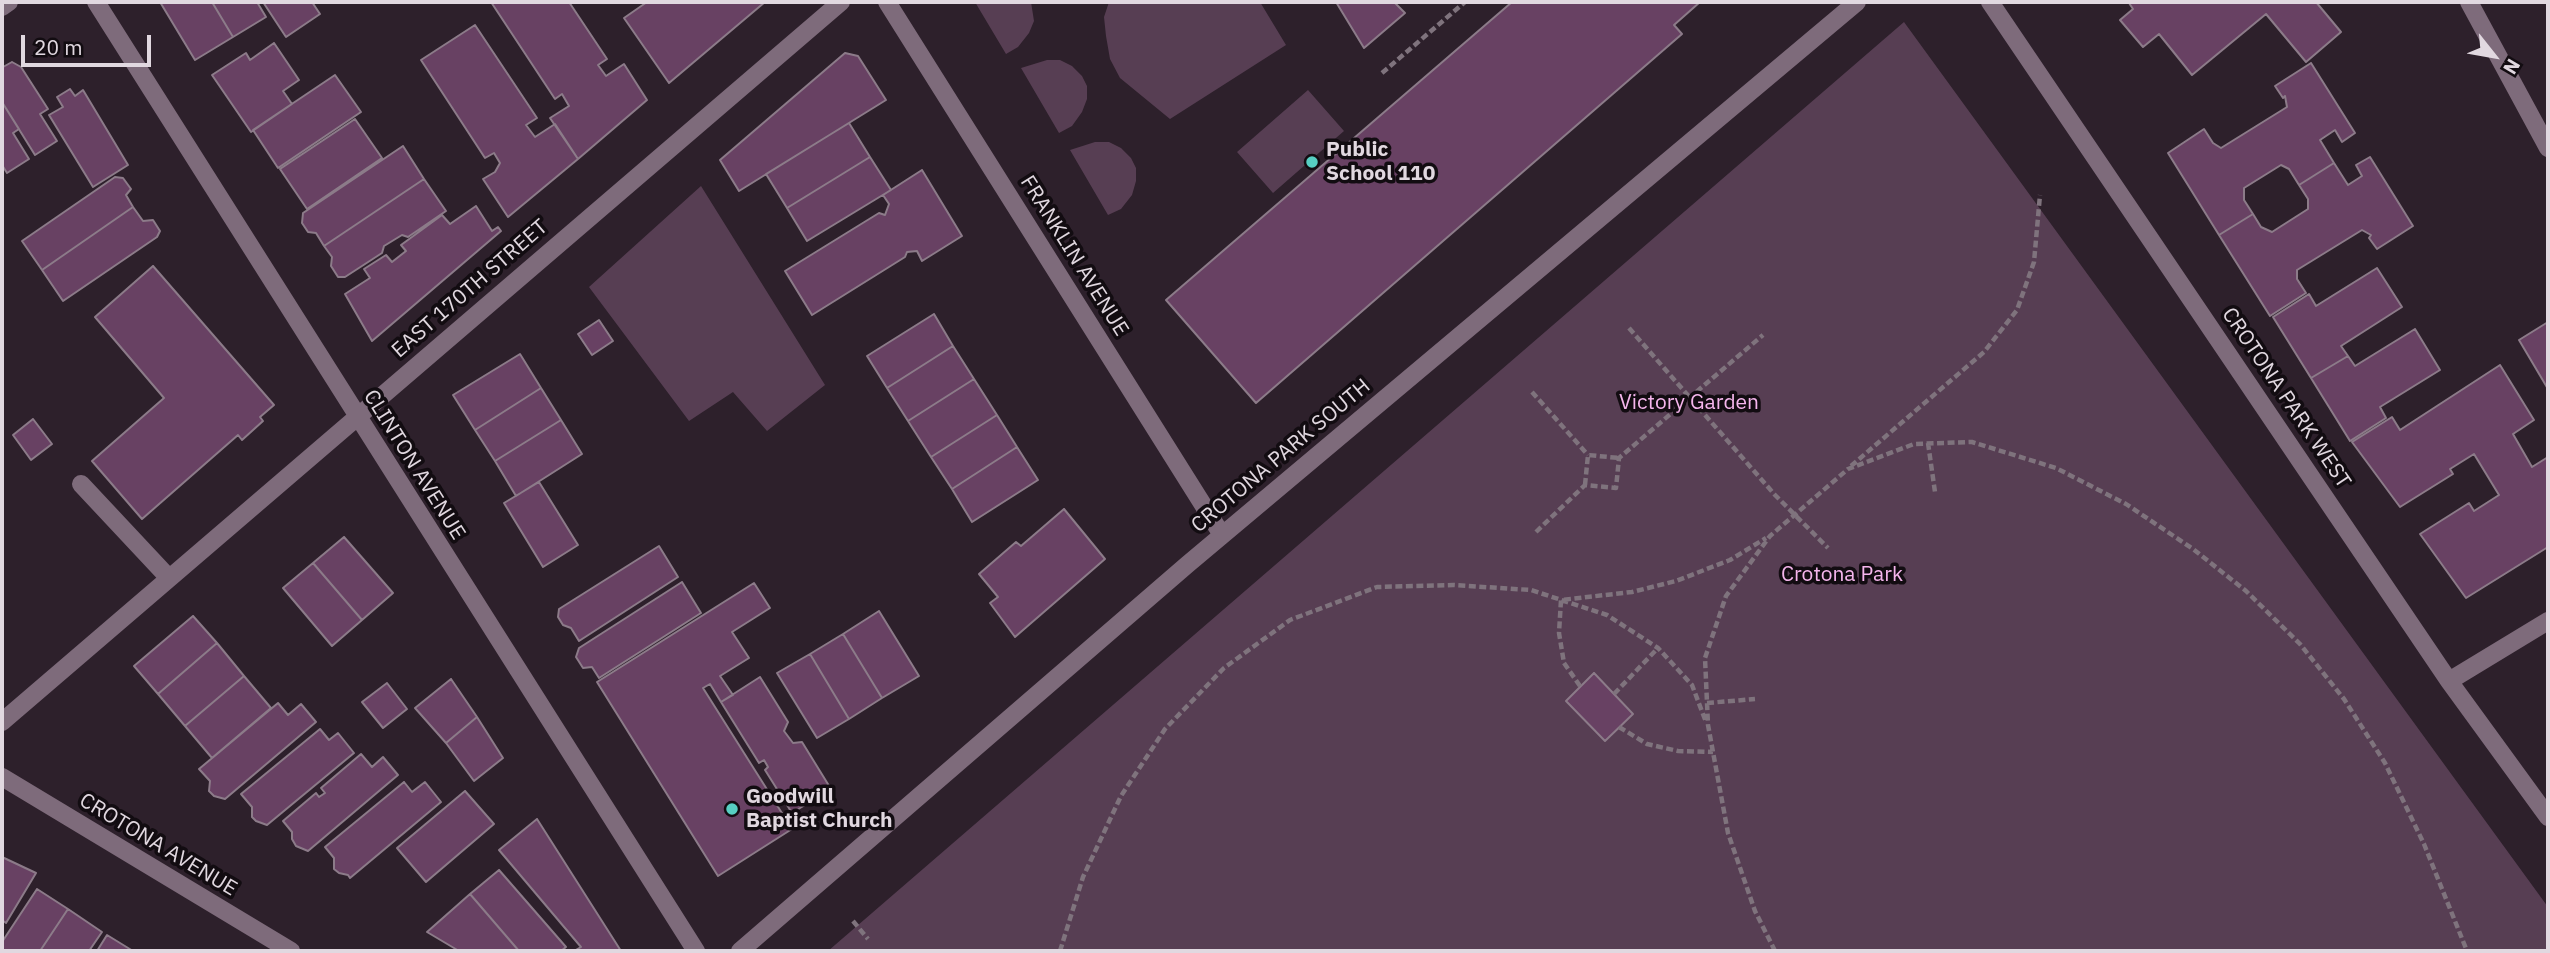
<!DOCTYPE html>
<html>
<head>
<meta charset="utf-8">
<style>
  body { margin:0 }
  #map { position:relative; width:2550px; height:953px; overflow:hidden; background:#2d202b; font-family:"IBM Plex Sans",sans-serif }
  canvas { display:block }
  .frame { position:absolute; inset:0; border:4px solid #e1d8e0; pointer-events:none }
  .north { position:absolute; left:2459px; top:21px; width:70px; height:70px; -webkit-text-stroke:5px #120c11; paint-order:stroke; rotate:121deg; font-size:19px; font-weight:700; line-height:28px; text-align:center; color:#e1d8e0 }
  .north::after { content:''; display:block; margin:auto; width:24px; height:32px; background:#e1d8e0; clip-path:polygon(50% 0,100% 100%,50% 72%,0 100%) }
  .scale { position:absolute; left:21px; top:35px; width:130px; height:32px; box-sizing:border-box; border:4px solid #e1d8e0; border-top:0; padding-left:9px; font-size:21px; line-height:24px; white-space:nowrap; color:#e1d8e0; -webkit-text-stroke:5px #120c11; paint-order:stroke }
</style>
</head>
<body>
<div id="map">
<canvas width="2550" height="953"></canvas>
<div class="frame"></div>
<div class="north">N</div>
<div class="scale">20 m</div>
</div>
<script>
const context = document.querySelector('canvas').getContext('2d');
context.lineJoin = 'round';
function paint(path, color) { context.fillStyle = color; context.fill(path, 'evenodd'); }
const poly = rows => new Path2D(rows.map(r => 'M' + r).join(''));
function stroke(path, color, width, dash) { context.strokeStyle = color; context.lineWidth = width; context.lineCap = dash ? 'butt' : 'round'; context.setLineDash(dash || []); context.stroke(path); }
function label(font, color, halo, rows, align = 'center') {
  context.font = font + ' "IBM Plex Sans",sans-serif'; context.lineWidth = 7; context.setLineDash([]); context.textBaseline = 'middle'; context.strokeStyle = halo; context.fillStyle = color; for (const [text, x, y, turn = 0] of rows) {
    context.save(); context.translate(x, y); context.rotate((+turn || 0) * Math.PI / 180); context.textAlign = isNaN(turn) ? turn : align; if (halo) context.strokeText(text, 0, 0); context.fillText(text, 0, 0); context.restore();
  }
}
paint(poly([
  [975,2,1031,2,1034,21,1029,33,1018,47,1006,54],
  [1109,2,1260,2,1286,45,1170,119,1120,78,1110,59,1106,36,1104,17],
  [1904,22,2548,907,2548,951,828,951],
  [1047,60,1060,60,1072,66,1082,76,1087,86,1087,99,1082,112,1072,126,1059,133,1021,68],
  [1308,90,1344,131,1273,193,1237,152],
  [1095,142,1109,142,1121,148,1131,158,1136,168,1136,181,1132,195,1121,209,1108,215,1070,150],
  [701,186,825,385,767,431,733,392,689,421,589,287]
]), '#573e53');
const building = poly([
  [160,2,212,2,233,37,195,60,160,2],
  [212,2,257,2,266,17,233,37,212,2],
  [263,2,312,2,320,14,286,37,263,2],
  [491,2,569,2,607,59,598,65,606,76,624,64,647,100,578,159,550,118,569,106,562,94,555,99,491,2],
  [647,2,765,2,669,83,624,18,647,2],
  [1336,2,1394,2,1405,13,1364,48,1336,2],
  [1512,2,1700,2,1674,25,1682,34,1256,403,1166,300,1512,2],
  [2131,2,2316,2,2341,32,2306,62,2266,14,2192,75,2159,34,2143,47,2120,20,2133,9,2129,3,2131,2],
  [475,25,537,118,526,125,535,137,555,124,578,159,508,217,483,179,495,172,500,163,494,153,485,158,421,60,475,25],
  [274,43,299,80,283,91,292,104,251,132,212,75,246,53,250,60,274,43],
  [845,53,858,56,886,100,739,191,720,160,845,53],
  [12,62,21,67,48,109,40,114,57,141,35,155,2,102,3,67,12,62],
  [2311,63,2355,133,2342,142,2335,130,2320,140,2334,163,2299,185,2289,169,2281,165,2244,188,2244,200,2253,214,2219,235,2168,153,2204,129,2213,143,2221,148,2287,107,2285,96,2283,98,2275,86,2311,63],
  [335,75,361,112,278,168,253,130,335,75],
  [70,89,75,96,83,90,128,165,93,187,49,115,63,107,57,97,70,89],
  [2,102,19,129,13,133,29,159,7,173,2,165,2,102],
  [355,119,382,158,307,209,280,169,355,119],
  [849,123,870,157,787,208,766,174,849,123],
  [403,146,424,179,324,246,316,233,308,232,302,223,303,213,403,146],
  [870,157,891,190,807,241,787,208,870,157],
  [2370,157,2413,226,2377,249,2369,238,2371,235,2362,230,2297,270,2297,279,2306,293,2270,316,2219,235,2253,214,2261,227,2272,232,2308,209,2308,199,2299,185,2334,163,2348,185,2362,176,2356,165,2370,157],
  [922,170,962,236,922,261,917,251,907,252,905,257,812,315,785,271,879,213,885,215,889,204,883,195,922,170],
  [115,177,123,178,131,189,126,195,133,207,42,270,22,241,115,177],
  [424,179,446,211,408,237,402,235,384,246,382,253,345,277,338,277,331,266,332,257,324,246,424,179],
  [476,206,492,231,498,227,501,231,372,341,345,294,370,278,364,269,386,255,392,262,406,251,401,245,442,215,450,224,476,206],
  [133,207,143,221,153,220,160,231,157,237,63,301,42,270,133,207],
  [153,266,274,405,260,417,263,421,242,440,238,435,142,519,92,461,164,398,95,317,153,266],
  [2377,268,2402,307,2341,346,2348,356,2311,378,2273,317,2309,294,2316,306,2377,268],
  [934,314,953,346,887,388,867,356,934,314],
  [599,320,613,341,592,355,578,334,599,320],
  [2548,322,2548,389,2519,340,2548,322],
  [2415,329,2440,370,2380,407,2386,418,2350,441,2311,378,2348,356,2355,366,2415,329],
  [953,346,974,379,908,421,887,388,953,346],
  [520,354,541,388,475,430,453,395,520,354],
  [2500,365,2534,420,2513,434,2532,467,2548,457,2548,547,2466,598,2420,534,2469,503,2474,511,2499,495,2474,454,2450,469,2453,474,2400,507,2352,442,2392,417,2400,430,2500,365],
  [974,379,997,415,931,457,908,421,974,379],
  [541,388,561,420,495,461,475,430,541,388],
  [997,415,1017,447,952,489,931,457,997,415],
  [33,419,52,444,31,460,13,435,33,419],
  [561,420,582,454,516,496,495,461,561,420],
  [1017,447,1038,480,972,522,952,489,1017,447],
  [539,482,578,545,543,567,504,503,539,482],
  [1064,509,1105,559,1015,637,990,603,998,597,979,574,1016,542,1021,546,1064,509],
  [344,537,393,593,362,620,313,563,344,537],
  [659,546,678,577,579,641,571,628,563,625,558,617,559,609,659,546],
  [313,563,362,620,332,646,283,588,313,563],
  [682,582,701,613,599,678,592,667,583,668,576,657,579,648,682,582],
  [754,583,770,608,732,632,749,658,720,676,733,695,721,702,710,684,703,688,792,829,718,876,597,682,754,583],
  [879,611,919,676,882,698,843,634,879,611],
  [193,616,217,643,158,694,134,666,193,616],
  [843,634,882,698,849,719,810,654,843,634],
  [217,643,244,676,185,726,158,694,217,643],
  [810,654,849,719,817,738,777,673,810,654],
  [1594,673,1633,714,1605,741,1566,701,1594,673],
  [244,676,271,708,212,758,185,726,244,676],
  [760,677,788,722,784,731,793,743,802,742,831,789,792,813,765,770,768,767,764,760,759,763,721,702,760,677],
  [451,679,477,717,446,743,415,708,451,679],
  [387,683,407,709,383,728,362,702,387,683],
  [278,703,288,715,301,704,316,722,225,799,214,796,209,791,210,781,199,769,278,703],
  [477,717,503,758,474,781,446,743,477,717],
  [320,729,329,740,338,733,354,753,267,825,256,821,252,817,252,807,241,794,320,729],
  [361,754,372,767,383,757,398,775,308,851,296,846,292,839,292,832,283,821,316,793,319,797,325,793,321,788,361,754],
  [404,782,412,792,425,782,441,802,350,878,348,875,339,873,334,869,334,858,325,847,404,782],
  [465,791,494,824,426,882,397,848,465,791],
  [537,819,621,951,574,951,581,947,499,850,537,819],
  [2,857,36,873,6,923,2,920,2,857],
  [499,870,566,947,561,951,519,951,470,894,499,870],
  [37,889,68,909,40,951,2,951,2,942,37,889],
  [470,894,519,951,459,951,427,932,470,894],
  [68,909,102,932,89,951,40,951,68,909],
  [107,935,133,951,97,951,107,935]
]);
paint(building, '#684163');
stroke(building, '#8c7b89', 2);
stroke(poly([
  [1382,73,1465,2],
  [1629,328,1775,495,1828,548],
  [1532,392,1588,455],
  [1928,443,1935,492],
  [1851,466,1984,352,2017,310,2034,262,2040,195],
  [1585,485,1588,455,1619,458],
  [1536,532,1585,485,1616,488,1619,458,1763,335],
  [1580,686,1564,663,1559,633,1561,600,1632,592,1676,581,1730,560,1766,538],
  [1614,694,1658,648],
  [1707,703,1755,699],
  [1619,727,1647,744,1678,751,1713,752],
  [853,921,868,939],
  [1060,951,1083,877,1121,796,1165,729,1224,668,1290,620,1377,587,1453,585,1531,590,1607,615,1658,648,1692,685,1706,722],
  [1775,951,1755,911,1728,833,1708,725,1705,658,1726,596,1770,536,1848,469,1914,444,1972,442,2056,468,2126,504,2193,549,2246,591,2300,644,2344,699,2385,763,2424,844,2467,951]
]), '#7f737d', 4.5, [7, 3.5]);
stroke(poly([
  [96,2,696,951],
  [887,2,1222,535],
  [1990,2,2449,681,2548,817],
  [2469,2,2548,148],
  [2,7,9,2],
  [81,484,169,578],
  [2449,681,2548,621],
  [2,722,841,2],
  [2,777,291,951],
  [740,951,1188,564,1857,2]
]), '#7e6b7b', 18);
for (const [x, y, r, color] of [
  [1312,162,7,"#57cec2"],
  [732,809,7,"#57cec2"]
]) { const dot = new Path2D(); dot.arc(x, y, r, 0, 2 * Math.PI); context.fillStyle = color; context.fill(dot); stroke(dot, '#120c11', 2.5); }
label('bold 21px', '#e1d8e0', '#120c11', [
  ["Public",1326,150],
  ["School 110",1326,174],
  ["Goodwill",746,797],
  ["Baptist Church",746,821]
], 'left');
label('21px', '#e1d8e0', '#120c11', [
  ["FRANKLIN AVENUE",1074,256,58],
  ["EAST 170TH STREET",470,289,-41],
  ["CROTONA PARK WEST",2286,398,56],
  ["CROTONA PARK SOUTH",1281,456,-40],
  ["CLINTON AVENUE",414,465,58],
  ["CROTONA AVENUE",158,845,31]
]);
label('21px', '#f5b5ec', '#120c11', [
  ["Victory Garden",1689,403],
  ["Crotona Park",1842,575]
]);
</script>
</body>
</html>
